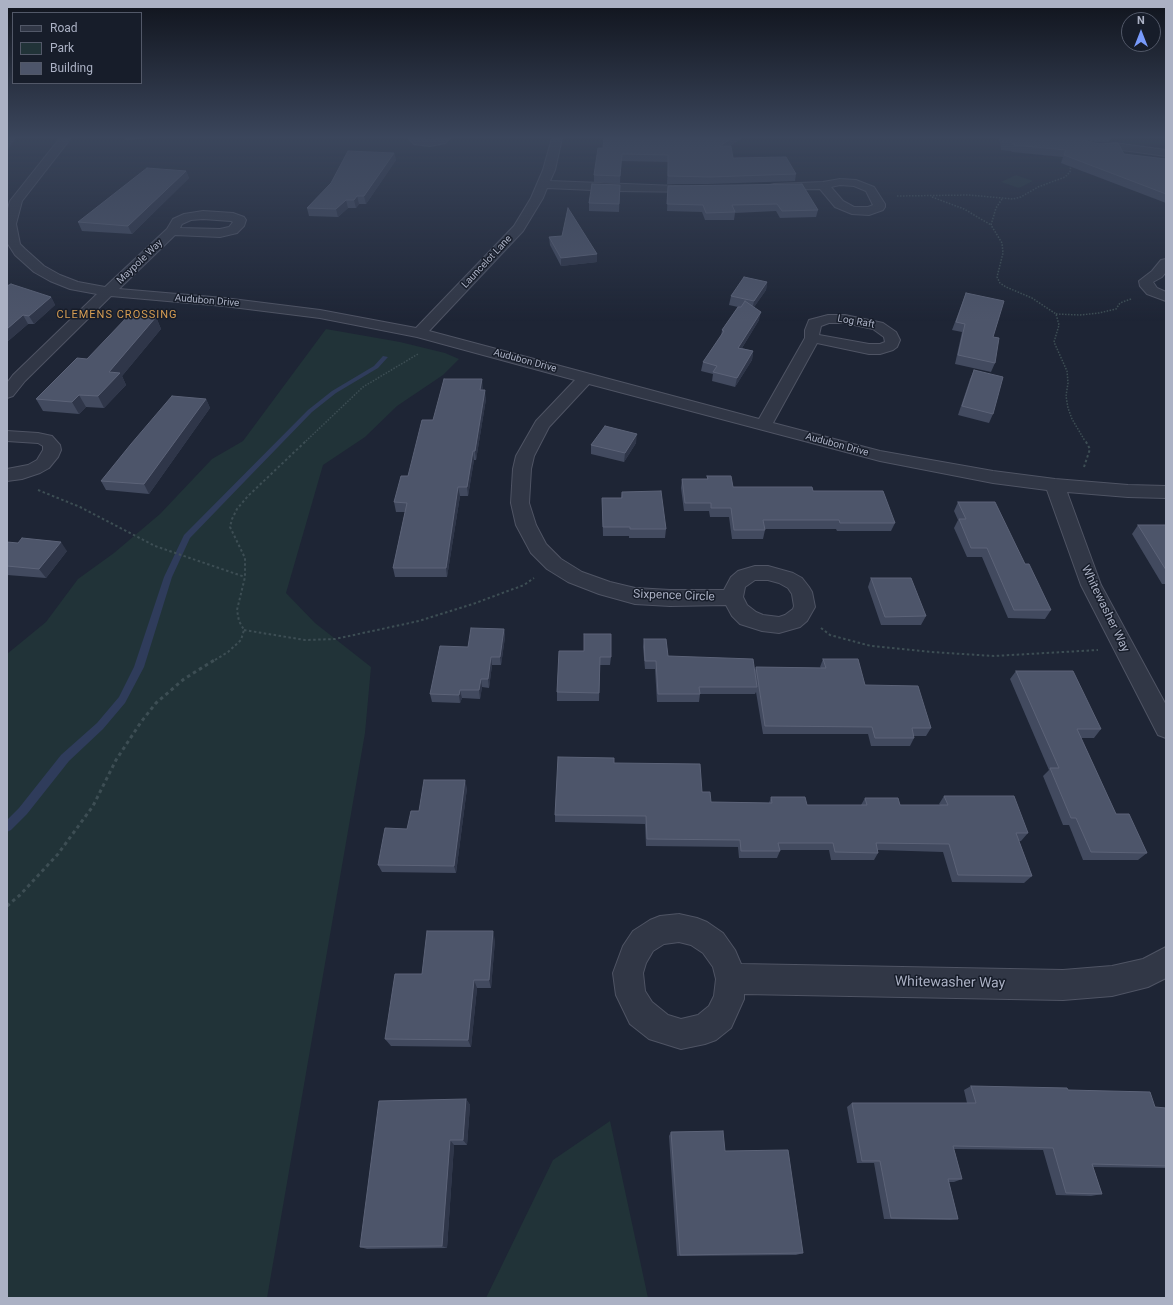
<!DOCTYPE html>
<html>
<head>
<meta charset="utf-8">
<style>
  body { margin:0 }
  #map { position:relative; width:1173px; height:1305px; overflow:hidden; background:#1e2535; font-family:Roboto,sans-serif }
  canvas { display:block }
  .frame { position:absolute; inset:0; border:8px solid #abb1c4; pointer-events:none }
  .legend { position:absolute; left:12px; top:12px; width:130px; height:72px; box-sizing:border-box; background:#171d2a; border:1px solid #525868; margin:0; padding:5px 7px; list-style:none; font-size:12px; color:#abb1c4 }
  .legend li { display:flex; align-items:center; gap:8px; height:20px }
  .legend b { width:20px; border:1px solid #525868 }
  .north { position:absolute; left:1121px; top:12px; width:40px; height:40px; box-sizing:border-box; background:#171d2a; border:1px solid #525868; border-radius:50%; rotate:0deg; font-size:11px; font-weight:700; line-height:16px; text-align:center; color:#abb1c4 }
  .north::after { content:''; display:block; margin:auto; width:14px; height:18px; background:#789afb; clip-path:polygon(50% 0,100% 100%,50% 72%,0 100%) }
</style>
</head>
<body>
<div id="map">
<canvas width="1173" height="1305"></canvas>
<div class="frame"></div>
<ul class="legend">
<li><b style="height:5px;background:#313746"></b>Road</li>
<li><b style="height:11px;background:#213338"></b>Park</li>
<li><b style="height:11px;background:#4d556a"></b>Building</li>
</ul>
<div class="north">N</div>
</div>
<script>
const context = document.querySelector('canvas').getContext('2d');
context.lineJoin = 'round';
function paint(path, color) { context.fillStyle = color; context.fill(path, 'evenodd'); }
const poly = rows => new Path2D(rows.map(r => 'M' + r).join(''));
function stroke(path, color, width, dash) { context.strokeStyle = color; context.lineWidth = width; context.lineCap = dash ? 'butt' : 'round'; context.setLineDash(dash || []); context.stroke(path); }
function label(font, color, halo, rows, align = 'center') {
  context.font = font + ' Roboto,sans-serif'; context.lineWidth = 3; context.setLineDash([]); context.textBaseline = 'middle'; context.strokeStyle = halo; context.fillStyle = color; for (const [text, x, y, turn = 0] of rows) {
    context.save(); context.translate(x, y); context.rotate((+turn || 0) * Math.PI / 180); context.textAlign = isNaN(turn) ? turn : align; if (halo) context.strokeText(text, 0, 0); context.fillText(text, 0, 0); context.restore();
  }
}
paint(poly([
  [1016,175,1033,181,1019,188,1001,182],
  [326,329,400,342,445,353,459,359,443,375,397,406,365,437,323,465,286,593,315,623,371,667,365,733,267,1298,7,1298,7,654,46,622,78,579,114,553,160,514,212,459,243,441],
  [610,1121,648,1298,486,1298,553,1160]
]), '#213338');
paint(poly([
  [383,356,388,357,378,368,336,393,312,412,246,480,190,538,172,577,144,667,125,703,103,729,69,761,27,814,11,830,7,832,7,820,19,808,61,755,97,723,119,697,134,667,164,577,184,535,308,410,332,391,374,366,383,356]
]), '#2f3c5b');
const street = poly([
  [60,138,71,138,22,201,16,224,20,244,25,249,44,266,60,275,78,282,105,287,167,229,173,219,184,214,203,211,233,213,244,217,246,220,244,226,237,233,220,237,175,235,119,289,224,298,320,310,416,328,514,226,531,198,543,170,552,138,562,138,555,170,550,181,702,187,704,189,702,191,698,192,616,191,547,188,543,198,523,231,429,331,759,419,805,338,805,330,809,320,828,315,845,315,883,323,896,332,900,340,897,347,893,350,880,354,869,354,817,343,773,423,880,451,993,471,1055,479,1128,485,1166,486,1166,498,1128,497,1067,492,1101,585,1166,705,1166,738,1158,735,1081,585,1047,490,993,483,880,461,589,384,549,427,534,456,531,469,529,503,536,525,546,544,561,559,582,572,610,582,635,588,670,590,724,590,731,577,738,571,755,566,768,566,793,573,802,578,809,587,812,592,815,607,807,621,800,627,779,633,762,631,740,624,732,616,726,605,670,606,635,604,599,594,568,582,547,569,531,553,516,525,511,503,513,469,516,456,536,421,575,380,417,337,320,318,224,306,111,296,25,381,13,396,7,398,7,383,13,375,97,294,70,289,50,281,34,272,15,255,8,244,7,212,10,201,60,138],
  [203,219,231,221,233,222,229,227,220,229,180,228,182,224,191,220,203,219],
  [829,323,845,323,873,329,884,337,885,342,880,344,869,344,819,335,821,326,829,323],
  [755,580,768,580,779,583,788,588,792,594,794,606,793,609,785,615,779,617,763,615,756,612,747,605,743,597,745,587,755,580],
  [408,138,430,140,450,138,445,143,430,146,414,144,408,138],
  [1072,138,1084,138,1088,142,1097,144,1115,143,1166,150,1166,156,1115,149,1097,150,1080,146,1072,138],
  [840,179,856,180,874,187,885,204,885,207,883,210,869,215,852,214,835,207,820,189,774,190,770,189,768,187,770,185,774,184,823,182,840,179],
  [840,185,854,186,866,191,873,205,868,207,854,207,843,201,831,187,840,185],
  [1166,259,1166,272,1162,277,1153,282,1157,288,1166,292,1166,301,1147,294,1140,286,1139,281,1152,271,1161,260,1166,259],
  [7,431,38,433,52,436,60,445,61,450,58,457,49,468,40,473,22,479,7,481,7,469,28,465,37,460,43,450,43,446,38,443,7,441,7,431],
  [679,914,697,918,707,922,723,933,735,950,741,964,1063,970,1112,966,1143,959,1166,947,1166,978,1148,987,1112,996,1063,1000,744,994,744,999,731,1028,716,1040,705,1044,681,1049,649,1039,630,1024,616,995,613,973,623,946,633,931,650,920,660,916,679,914],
  [679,942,691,945,703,953,713,967,716,979,714,996,709,1006,698,1015,681,1019,668,1015,652,1002,645,991,643,973,646,963,653,951,664,944,679,942]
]);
stroke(street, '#4f5464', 2);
stroke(poly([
  [897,196,969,195,1013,199,1021,197,1038,187,1065,177,1070,172,1071,164],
  [932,197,964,209,991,225],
  [1002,199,996,208,991,225,1002,243,1003,253,997,277,1000,283,1006,287,1032,298,1056,314,1059,325,1054,342,1067,371,1068,383,1066,396,1068,408,1072,419,1085,441],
  [1056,314,1080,315,1099,313,1116,309,1120,303,1131,299],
  [306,441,363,387,418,354]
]), '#3d4e54', 1.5, [1.5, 1.5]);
stroke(poly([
  [1084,467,1090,449,1085,440],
  [38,490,80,507,155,546,245,577],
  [821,628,830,635,871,646,931,652,994,656,1098,650],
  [244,630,305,640,335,639,419,621,473,604,524,585,534,578],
  [215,660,228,652,241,640,244,630,239,621,237,610,245,577,245,558,230,527,232,519,237,509,248,496,307,440]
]), '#3d4e54', 2, [2.5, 2.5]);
stroke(poly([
  [7,906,20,895,58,854,93,806,116,760,141,722,156,703,184,679,216,659]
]), '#3d4e54', 3, [3.5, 3.5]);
paint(street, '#313746');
paint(poly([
  [125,138,147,138,126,140],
  [604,138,742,138,730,146,733,158,796,174,795,181,709,184,667,184,668,162,621,161,620,184,594,182,594,175,603,148],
  [999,138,1081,138,1083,140,1124,154,1166,159,1166,203,1061,163,1063,157,1012,152,1011,151,1001,150],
  [1086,138,1111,138,1109,142,1097,142,1089,141],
  [394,153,396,160,366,204,359,204,356,208,348,208,338,217,309,216,307,208],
  [186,171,189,178,132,234,82,231,78,222],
  [620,185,619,212,589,211,589,203],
  [668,186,818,210,816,217,780,218,776,211,735,213,734,220,705,220,702,212,667,211],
  [549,237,597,254,597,262,561,266,550,245],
  [767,282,766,290,754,307,759,320,742,348,753,351,752,360,735,387,712,381,713,374,701,371,703,362,721,336,722,330,738,307,729,305,731,296],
  [7,286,51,297,55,305,34,324,28,324,7,342],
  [966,293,993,337,995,363,991,372,955,364,962,332,952,330],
  [156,317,161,329,122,376,126,385,104,408,86,407,79,414,43,411,36,399,87,359],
  [974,370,993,414,989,423,958,415,970,379],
  [482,379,482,390,486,399,476,460,474,460,468,496,460,496,447,577,395,577,393,568,405,512,396,512,394,502,408,476,433,420],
  [206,399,210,408,149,494,106,490,101,481],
  [636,443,624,462,591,454,591,445],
  [707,476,733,487,813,491,895,523,891,531,837,531,836,529,765,529,765,530,763,539,732,539,729,517,710,517,709,511,684,511,681,488,682,479,707,479],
  [622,492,666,529,665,538,629,538,629,536,603,536,602,498,621,498],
  [958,502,1025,564,1051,610,1045,619,1008,618,982,557,967,557,954,528,958,520,954,511],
  [1138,525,1166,525,1166,584,1162,584,1132,534],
  [7,542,67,551,46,578,7,575],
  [871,578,926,616,921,625,881,625,868,587],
  [504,629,505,637,501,665,492,665,489,688,482,687,480,699,462,698,460,703,432,702,430,694,468,647],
  [644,639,668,656,755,670,756,667,821,668,820,667,823,659,931,728,926,736,914,736,914,738,910,746,871,746,868,734,763,734,756,692,755,694,700,694,699,702,657,702,655,669,645,669,643,647],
  [559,651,611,657,610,665,600,665,599,701,557,701,557,692],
  [1016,671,1101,729,1094,738,1081,738,1116,814,1147,853,1138,860,1083,860,1069,825,1063,825,1043,776,1049,770,1010,679],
  [614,763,702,792,711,802,769,803,771,797,807,805,861,805,865,798,900,805,940,805,939,804,944,796,1028,833,1021,841,1019,841,1032,876,1024,883,952,882,943,852,878,850,878,853,874,860,831,860,829,850,780,850,780,851,777,858,739,858,738,847,646,846,645,824,555,822,555,815],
  [467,788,456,873,382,872,378,865,407,829,419,811],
  [495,940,491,988,477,988,471,1047,391,1046,385,1039,422,974],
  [971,1086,1068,1090,1155,1107,1166,1108,1166,1170,1165,1168,1093,1167,1102,1194,1091,1196,1056,1195,1043,1150,954,1149,962,1179,954,1182,949,1182,958,1219,950,1220,884,1219,874,1163,857,1163,847,1107,852,1103,967,1103,964,1090],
  [466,1099,470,1105,467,1145,454,1145,447,1248,367,1249,360,1247],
  [671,1132,725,1151,803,1253,796,1255,677,1256,669,1136]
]), '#424a5f');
paint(poly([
  [7,138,16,138,14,142,7,150],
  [732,138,742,138,719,154,720,146],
  [394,153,396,160,366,204,364,196],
  [186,171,189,178,132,234,128,226],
  [357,196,359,204,356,208,354,200],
  [346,200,348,208,338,217,336,209],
  [597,254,597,262,561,266,561,258],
  [767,282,766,290,752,310,754,301],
  [51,297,55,305,34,324,29,316],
  [761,312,759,320,737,356,738,348],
  [23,315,28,324,7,342,7,329],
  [156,317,161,329,122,376,126,385,104,408,98,396,109,372],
  [753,351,752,360,735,387,737,378],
  [482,379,483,388,481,399,480,390],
  [485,390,486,399,476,460,475,451],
  [79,395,86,407,79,414,72,402],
  [206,399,210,408,149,494,144,484],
  [637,434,636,443,624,462,625,453],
  [473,451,474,460,468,496,467,487],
  [458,487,460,496,447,577,446,568],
  [61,542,67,551,46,578,39,569],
  [504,629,505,637,501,665,500,657],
  [491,657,492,665,489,688,488,679],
  [481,679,482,687,480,699,479,690],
  [460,690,462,698,460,703,459,695],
  [465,780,467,788,456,873,454,866],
  [493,931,495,940,491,988,489,980],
  [474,980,477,988,471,1047,468,1040],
  [466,1099,470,1105,467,1145,463,1140],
  [450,1140,454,1145,447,1248,442,1246]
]), '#2f3649');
const building = poly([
  [604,138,732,138,720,146,731,146,733,158,786,157,796,174,710,177,668,176,668,155,622,154,620,176,594,175,598,148,603,148,604,138],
  [1003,138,1081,138,1083,140,1100,144,1118,143,1124,154,1166,159,1166,194,1064,155,1066,150,1014,145,1014,143,1003,142,1003,138],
  [348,151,394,153,364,196,357,196,354,200,346,200,336,209,307,208,331,183,348,151],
  [147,168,186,171,128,226,78,222,147,168],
  [592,184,620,185,619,204,589,203,592,184],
  [802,184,818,210,782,211,777,204,732,205,735,212,706,213,703,205,667,204,668,186,802,184],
  [568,208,597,254,561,258,549,237,562,236,568,208],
  [744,277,767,282,754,301,731,296,744,277],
  [11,284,51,297,29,316,23,315,7,329,7,286,11,284],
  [966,293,1004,301,993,337,999,338,995,363,958,355,965,324,956,322,966,293],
  [745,301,761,312,738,348,753,351,737,378,713,372,717,366,703,362,724,331,722,330,738,307,741,307,745,301],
  [129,315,156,317,109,372,120,373,98,396,79,395,72,402,36,399,77,358,87,359,129,315],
  [974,370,1003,377,993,414,962,406,974,370],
  [444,379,482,379,480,390,485,390,475,451,473,451,467,487,458,487,446,568,393,568,407,503,394,502,401,476,408,476,422,420,433,420,444,379],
  [172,396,206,399,144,484,101,481,131,444,172,396],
  [605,426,637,434,625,453,591,445,605,426],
  [707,476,731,476,733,487,812,487,813,491,883,491,895,523,840,523,839,520,763,520,765,530,734,530,731,508,711,508,711,503,685,503,682,479,708,479,707,476],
  [661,491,666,529,630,529,630,527,603,527,602,498,622,498,622,492,661,491],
  [958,502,995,502,1025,564,1029,564,1051,610,1014,610,987,548,971,548,959,519,966,519,958,502],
  [1138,525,1166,525,1166,570,1138,525],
  [22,538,61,542,39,569,7,566,7,542,18,543,22,538],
  [871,578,911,578,926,616,885,617,871,578],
  [471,628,504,629,500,657,491,657,488,679,481,679,479,690,460,690,459,695,430,694,440,646,468,647,471,628],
  [584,634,611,634,611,657,600,657,599,693,557,692,559,651,584,651,584,634],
  [644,639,666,639,668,656,753,659,757,687,699,687,700,694,658,694,656,661,645,661,644,639],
  [823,659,858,659,865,685,918,686,931,728,912,728,914,738,875,738,872,727,765,726,756,667,826,668,823,659],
  [1016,671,1073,671,1101,729,1077,729,1116,814,1129,814,1147,853,1091,852,1076,818,1071,818,1050,768,1059,768,1016,671],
  [558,757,614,758,614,763,700,764,702,792,710,792,711,802,772,803,771,797,805,797,807,805,867,805,865,798,898,798,900,805,948,805,944,796,1014,796,1028,833,1016,833,1032,876,958,875,949,844,876,843,878,853,835,852,833,843,778,843,780,851,741,851,740,840,647,839,646,816,555,815,558,757],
  [424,780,465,780,454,866,378,865,385,828,407,829,411,811,419,811,424,780],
  [427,931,493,931,489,980,474,980,468,1040,385,1039,395,974,422,974,427,931],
  [971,1086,1067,1088,1068,1090,1150,1092,1155,1107,1166,1108,1166,1166,1092,1164,1102,1194,1066,1193,1053,1148,953,1146,962,1179,948,1179,958,1219,891,1218,880,1161,862,1161,852,1103,976,1103,971,1086],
  [466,1099,463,1140,450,1140,442,1246,360,1247,379,1101,466,1099],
  [723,1131,725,1151,788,1150,803,1253,680,1255,671,1132,723,1131]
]);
paint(building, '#4d556a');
stroke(building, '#5c6378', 1);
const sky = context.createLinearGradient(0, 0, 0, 321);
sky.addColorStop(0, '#10141d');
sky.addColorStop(0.43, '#3b465c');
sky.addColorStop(1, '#3b465c00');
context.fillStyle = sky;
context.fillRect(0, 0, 1173, 321);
label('10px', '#abb1c4', '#171d2a', [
  ["Maypole Way",140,262,-44],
  ["Launcelot Lane",487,262,-47],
  ["Audubon Drive",207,301,5],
  ["Log Raft",856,322,10],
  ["Audubon Drive",525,361,15],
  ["Audubon Drive",837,445,15]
]);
context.letterSpacing = '1px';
label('11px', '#d69d53', '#171d2a', [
  ["CLEMENS CROSSING",117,315]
]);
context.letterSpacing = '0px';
label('12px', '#abb1c4', '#171d2a', [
  ["Sixpence Circle",674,596,2],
  ["Whitewasher Way",1105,609,64]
]);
label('14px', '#abb1c4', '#171d2a', [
  ["Whitewasher Way",950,983,1]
]);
</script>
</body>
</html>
